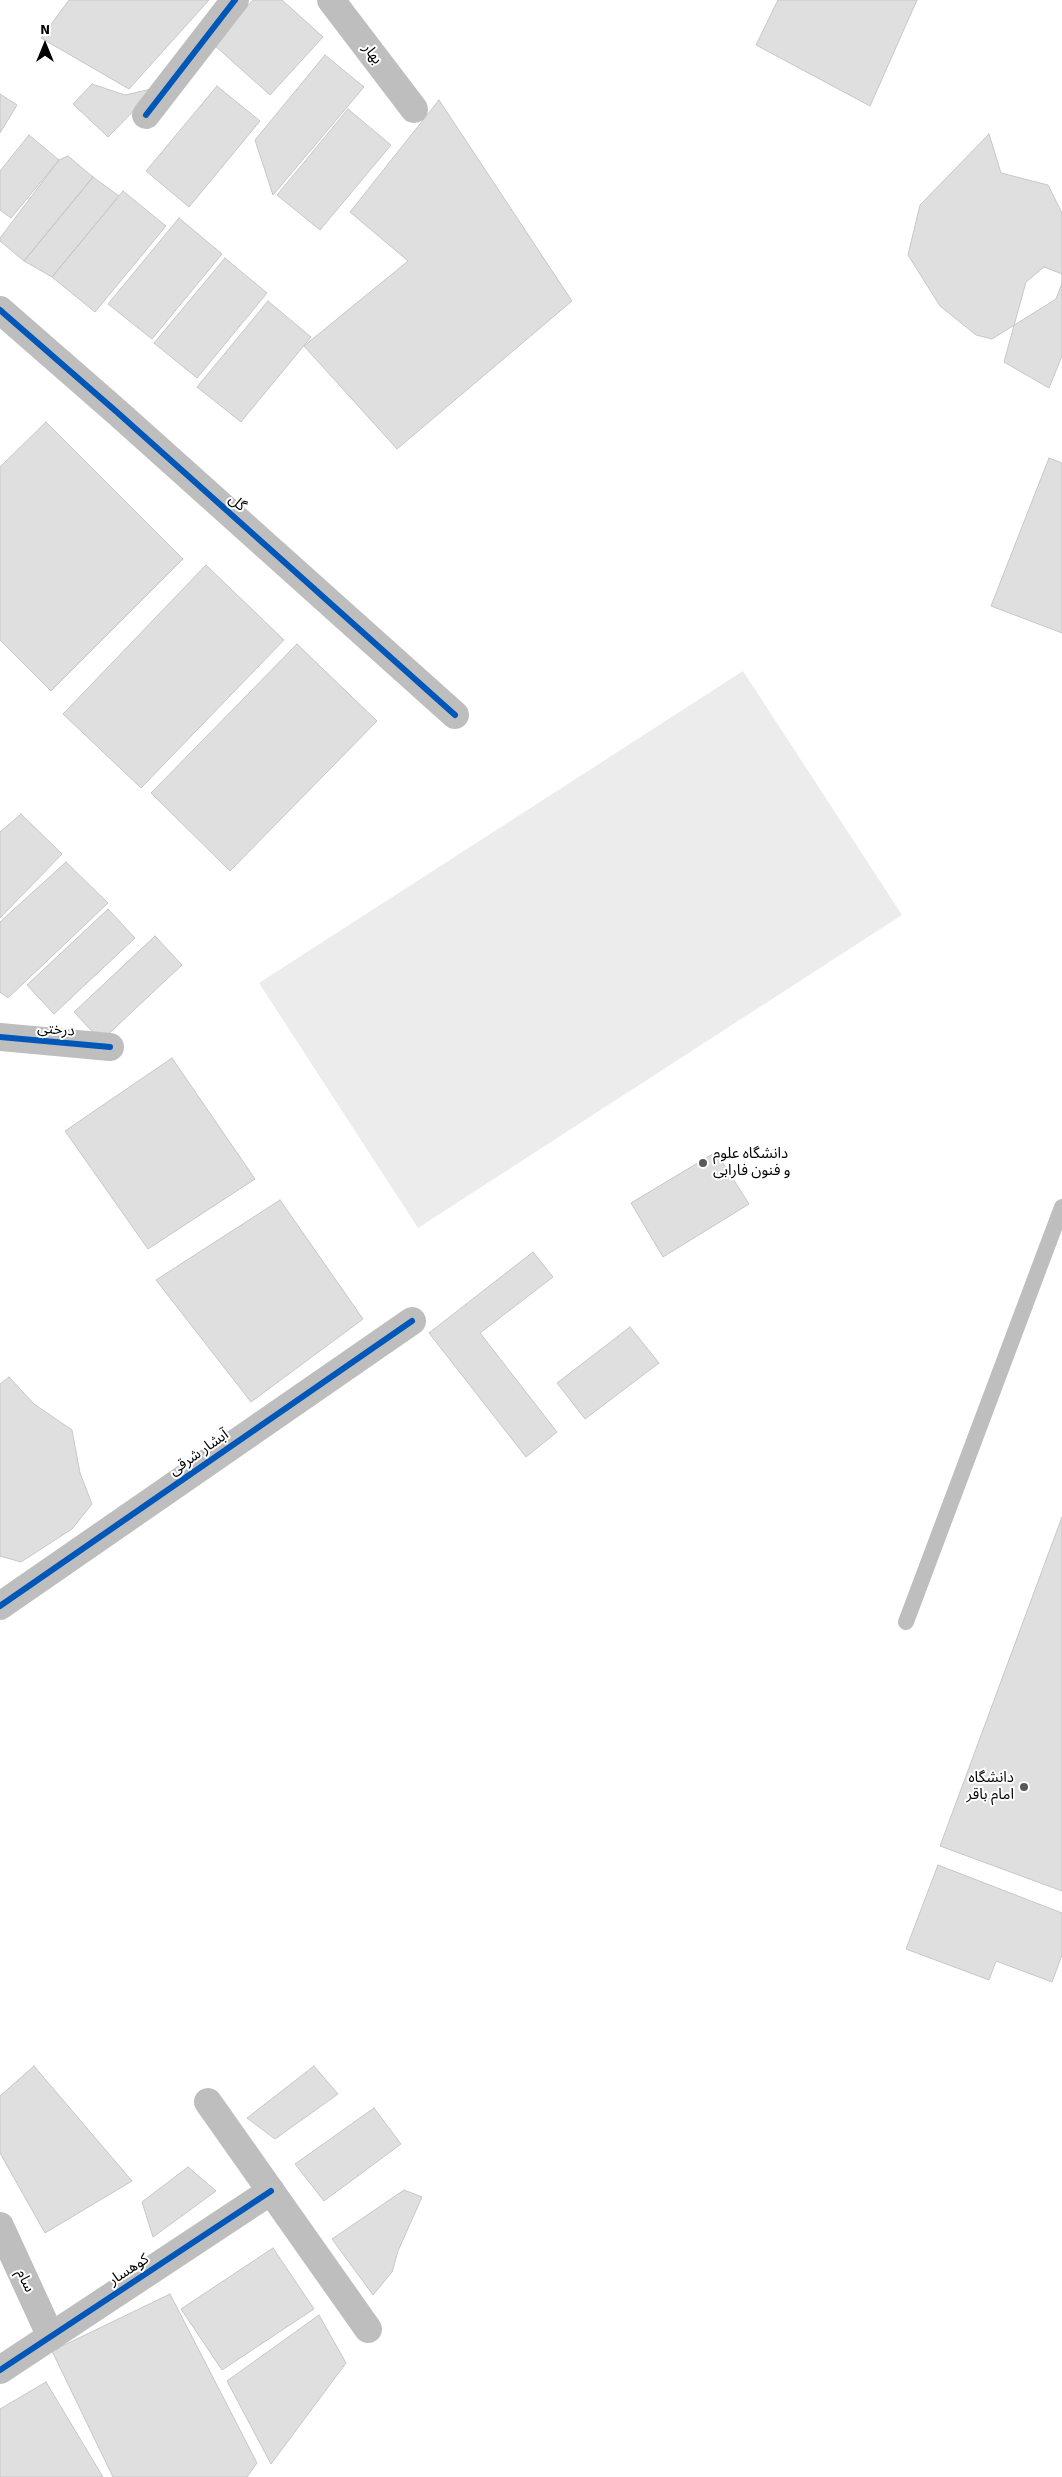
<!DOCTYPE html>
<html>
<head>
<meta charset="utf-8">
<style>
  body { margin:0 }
  #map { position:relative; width:1062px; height:2477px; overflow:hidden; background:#fff; font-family:Signika,sans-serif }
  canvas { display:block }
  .north { position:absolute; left:20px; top:20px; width:50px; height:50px; -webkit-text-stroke:4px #fff; paint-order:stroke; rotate:0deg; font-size:14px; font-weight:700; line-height:20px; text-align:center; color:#000 }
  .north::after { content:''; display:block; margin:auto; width:18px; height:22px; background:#000; clip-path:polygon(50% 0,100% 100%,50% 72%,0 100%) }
</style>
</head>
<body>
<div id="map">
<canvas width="1062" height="2477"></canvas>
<div class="north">N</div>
</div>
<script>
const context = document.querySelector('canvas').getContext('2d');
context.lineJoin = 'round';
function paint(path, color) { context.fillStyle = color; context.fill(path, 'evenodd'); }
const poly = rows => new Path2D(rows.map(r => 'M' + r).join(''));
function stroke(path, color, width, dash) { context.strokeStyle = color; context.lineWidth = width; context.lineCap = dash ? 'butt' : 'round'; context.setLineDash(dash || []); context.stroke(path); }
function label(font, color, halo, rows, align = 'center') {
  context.font = font + ' Signika,"Noto Sans Arabic",sans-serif'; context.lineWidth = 4; context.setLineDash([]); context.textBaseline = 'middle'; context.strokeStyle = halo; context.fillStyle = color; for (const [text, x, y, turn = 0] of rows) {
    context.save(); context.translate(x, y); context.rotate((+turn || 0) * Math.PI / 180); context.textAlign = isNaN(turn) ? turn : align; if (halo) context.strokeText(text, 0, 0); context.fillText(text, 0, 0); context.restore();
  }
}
paint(poly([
  [743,671,902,915,418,1228,259,983]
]), '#ececec');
const building = poly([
  [69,0,209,0,129,89,41,38,69,0],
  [253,0,282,0,323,37,270,95,213,44,253,0],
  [778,0,917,0,870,106,756,45,778,0],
  [325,55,364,87,273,195,255,140,325,55],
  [92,84,125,95,156,88,108,137,73,104,92,84],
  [217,86,260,121,189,207,146,171,217,86],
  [0,94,17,105,0,133,0,94],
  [439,100,572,301,397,449,304,346,408,261,350,212,439,100],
  [348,109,391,145,320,230,277,195,348,109],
  [989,134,1001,173,1048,185,1062,213,1062,283,1056,299,992,339,976,335,940,306,908,255,920,205,989,134],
  [29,135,59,160,11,218,0,210,0,171,29,135],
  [68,156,93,177,24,261,0,241,0,238,59,160,68,156],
  [93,177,119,196,52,277,24,261,93,177],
  [123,191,166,226,95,312,52,277,123,191],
  [179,218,222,254,152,339,108,304,179,218],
  [225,258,267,293,197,378,154,343,225,258],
  [1044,267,1062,274,1062,356,1049,388,1004,362,1026,282,1044,267],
  [268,301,311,337,241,422,197,387,268,301],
  [46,422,183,559,51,691,0,640,0,467,46,422],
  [1049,458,1062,463,1062,633,991,606,1049,458],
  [206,565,284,640,141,788,63,714,206,565],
  [297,644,377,721,230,871,151,793,297,644],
  [21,814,62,854,0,918,0,832,21,814],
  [66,862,108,903,8,998,0,992,0,922,66,862],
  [108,909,135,938,54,1014,27,985,108,909],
  [155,936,182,965,101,1041,74,1012,155,936],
  [172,1058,255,1179,148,1249,65,1131,172,1058],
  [716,1152,749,1204,663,1257,631,1203,716,1152],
  [280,1200,363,1319,251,1402,156,1280,280,1200],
  [533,1252,553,1277,480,1333,557,1432,526,1457,429,1333,533,1252],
  [630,1327,659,1363,585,1419,557,1383,630,1327],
  [9,1377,34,1404,72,1430,80,1473,92,1504,72,1529,21,1562,0,1556,0,1384,9,1377],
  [1062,1517,1062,1891,940,1846,1062,1517],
  [938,1865,1062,1913,1062,1955,1052,1982,996,1961,989,1980,906,1949,938,1865],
  [34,2066,132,2181,45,2233,0,2153,0,2096,34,2066],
  [314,2066,338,2094,275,2139,247,2118,314,2066],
  [374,2108,401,2144,324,2201,295,2164,374,2108],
  [188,2167,216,2191,153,2237,142,2202,188,2167],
  [404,2190,422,2197,398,2251,392,2272,373,2295,332,2239,404,2190],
  [273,2248,314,2309,222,2370,181,2309,273,2248],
  [170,2294,257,2463,247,2477,113,2477,52,2351,170,2294],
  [319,2315,346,2363,271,2464,227,2381,319,2315],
  [46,2382,103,2477,0,2477,0,2409,46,2382]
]);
paint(building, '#dfdfdf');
stroke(building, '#c7c7c7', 1);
stroke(poly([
  [906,1622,1062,1207]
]), '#bebebe', 16);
stroke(poly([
  [331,0,414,109],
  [146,115,235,0],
  [0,310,118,413,455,715],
  [0,1037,110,1047],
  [0,1606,412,1321],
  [208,2102,368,2329],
  [0,2226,51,2337],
  [0,2370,271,2191]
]), '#bebebe', 28);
stroke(poly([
  [146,115,235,0],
  [0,310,118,413,455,715],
  [0,1037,110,1047],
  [0,1606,412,1321],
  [0,2370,271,2191]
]), '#0057b8', 6);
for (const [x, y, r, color] of [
  [703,1163,5,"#595959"],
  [1024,1787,5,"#595959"]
]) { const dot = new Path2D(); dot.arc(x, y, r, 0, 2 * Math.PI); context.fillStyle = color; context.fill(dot); stroke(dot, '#fff', 2); }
label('15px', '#000', '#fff', [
  ["بهار",372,54,53],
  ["گل",237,503,42],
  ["درختی",56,1030,5],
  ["آبشار شرقی",199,1453,-35],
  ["کوهسار",129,2270,-33],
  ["سام",25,2281,65]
]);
label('15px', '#000', '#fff', [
  ["دانشگاه علوم",713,1154],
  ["و فنون فارابی",713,1171],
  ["دانشگاه",1014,1778,"right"],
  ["امام باقر",1014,1795,"right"]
], 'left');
</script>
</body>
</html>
